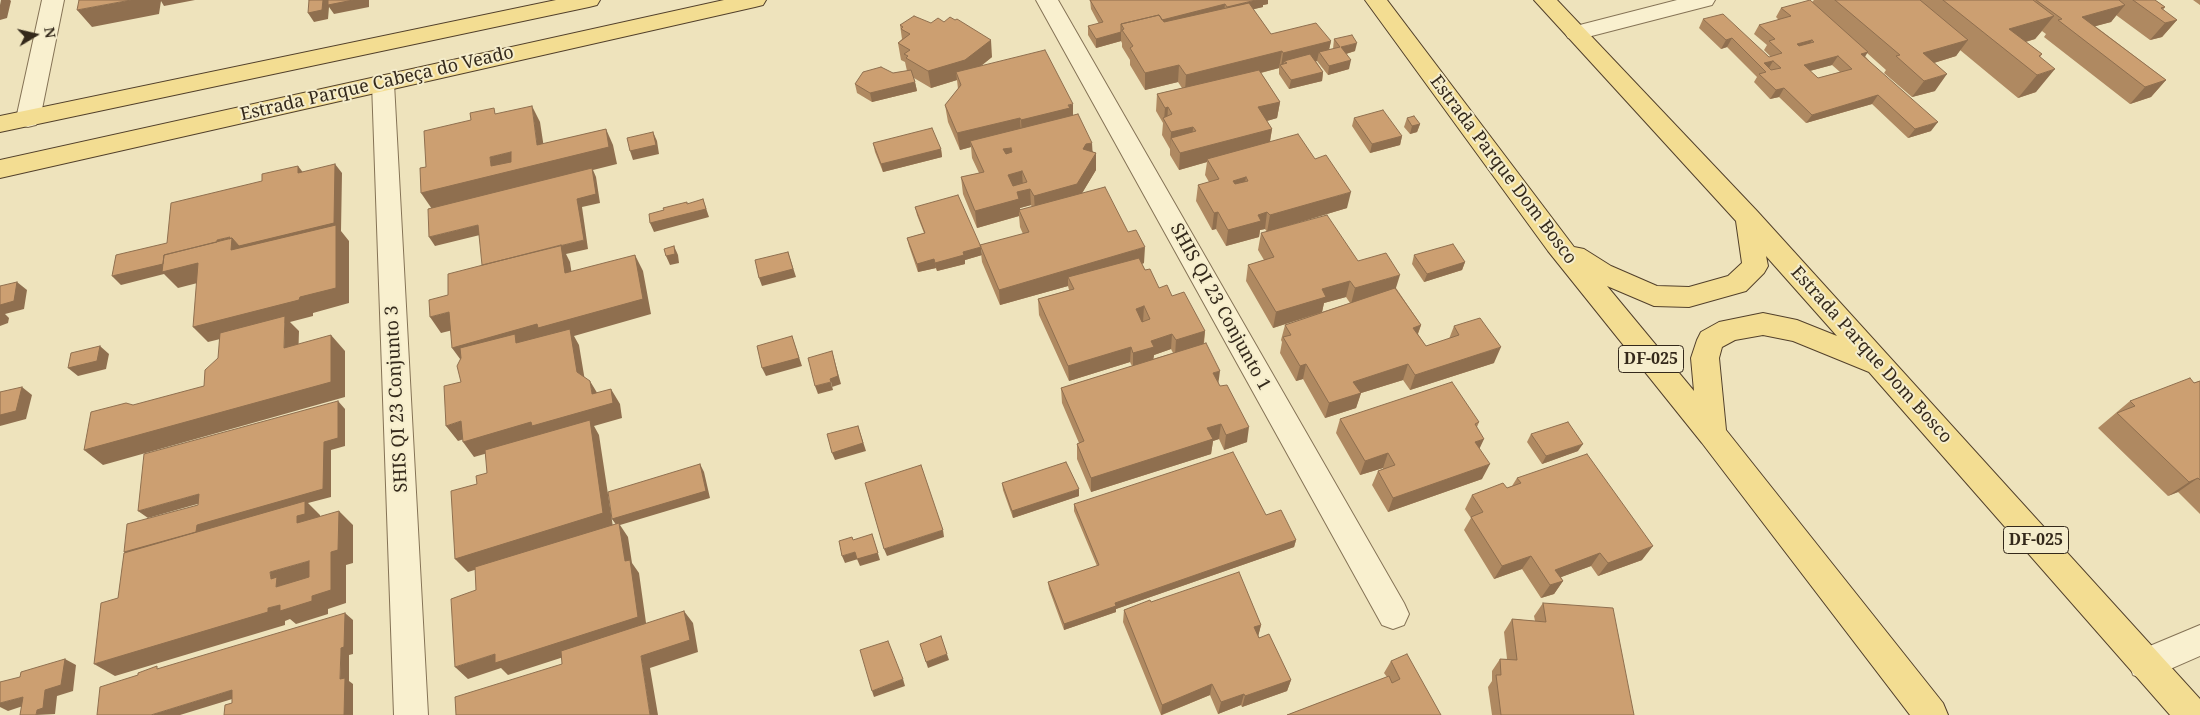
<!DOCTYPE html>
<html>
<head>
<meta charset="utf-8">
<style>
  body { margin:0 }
  #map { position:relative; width:2200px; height:715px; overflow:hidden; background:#eee3bc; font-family:"Noto Serif",serif }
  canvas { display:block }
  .north { position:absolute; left:10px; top:10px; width:50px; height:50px; -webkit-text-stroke:4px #f5edcc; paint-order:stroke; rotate:81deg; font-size:14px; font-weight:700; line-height:20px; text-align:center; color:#34291b }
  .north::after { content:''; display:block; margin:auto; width:18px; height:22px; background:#34291b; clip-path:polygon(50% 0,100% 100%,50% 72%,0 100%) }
</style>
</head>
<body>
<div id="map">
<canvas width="2200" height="715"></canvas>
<div class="north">N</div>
</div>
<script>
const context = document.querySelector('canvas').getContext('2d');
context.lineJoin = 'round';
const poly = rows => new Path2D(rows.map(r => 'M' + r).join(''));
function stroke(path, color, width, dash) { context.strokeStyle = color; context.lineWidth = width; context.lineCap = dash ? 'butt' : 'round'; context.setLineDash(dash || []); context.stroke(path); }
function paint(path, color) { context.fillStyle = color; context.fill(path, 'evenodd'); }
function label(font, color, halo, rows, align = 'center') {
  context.font = font + ' "Noto Serif",serif'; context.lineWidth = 4; context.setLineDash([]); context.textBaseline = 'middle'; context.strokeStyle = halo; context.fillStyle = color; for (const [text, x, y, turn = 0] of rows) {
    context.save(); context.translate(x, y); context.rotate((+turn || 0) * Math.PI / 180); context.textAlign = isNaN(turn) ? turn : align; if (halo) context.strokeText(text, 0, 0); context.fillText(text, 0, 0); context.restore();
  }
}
const minor = poly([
  [42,0,64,0,40,119,36,125,28,127,20,125,16,119,42,0],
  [1036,0,1058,0,1404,603,1409,614,1404,625,1393,629,1382,625,1036,0],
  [1677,0,1715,0,1712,5,1576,40,1568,38,1565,33,1568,28,1677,0],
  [383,75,391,78,394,83,428,715,394,715,372,83,375,78,383,75],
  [2200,625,2200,656,2145,680,2133,675,2129,664,2133,653,2200,625]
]);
const major = poly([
  [556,0,600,0,597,5,589,7,0,132,0,116,556,0],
  [724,0,766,0,763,5,755,7,0,178,0,160,724,0],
  [1365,0,1387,0,1574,247,1584,249,1611,266,1657,286,1689,287,1728,276,1742,263,1736,221,1534,0,1557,0,1757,211,2200,699,2200,715,2170,715,1869,372,1793,341,1763,335,1735,340,1722,347,1719,358,1726,430,1943,703,1948,715,1910,715,1702,443,1548,251,1365,0],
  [1766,256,1837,336,1797,320,1763,313,1719,322,1701,332,1697,340,1691,358,1694,391,1607,286,1654,306,1689,307,1746,291,1764,273,1768,266,1766,256]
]);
stroke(minor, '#857356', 2);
stroke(major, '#52402b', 2);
paint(minor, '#f9f0cf');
paint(major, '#f3dd92');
paint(poly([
  [1090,0,1268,4,1263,5,1263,7,1253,9,1271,34,1331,41,1329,50,1333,49,1334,39,1355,51,1346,54,1349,69,1328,75,1317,61,1316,61,1323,72,1322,81,1289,89,1279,74,1279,68,1261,73,1280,102,1277,118,1267,121,1272,129,1270,142,1347,208,1267,232,1265,229,1260,230,1259,237,1226,246,1216,229,1212,230,1196,201,1198,185,1209,182,1205,175,1207,162,1179,170,1170,155,1170,149,1162,135,1163,123,1156,111,1157,94,1182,88,1178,82,1145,90,1130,65,1130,60,1122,47,1122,43,1121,41,1096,48,1088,35,1088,26,1099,24,1091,9],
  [1814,0,2155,0,2165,7,2163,10,2177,20,2162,37,2150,40,2116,15,2111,22,2095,26,2166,80,2151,97,2130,104,2044,37,2046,34,2042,31,2035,39,2026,42,2042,54,2040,57,2036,92,2018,98,1960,50,1956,56,1934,63,1935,91,1912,97,1884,73,1886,70,1867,53,1865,56,1931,131,1908,138,1872,104,1806,123,1779,97,1770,99,1754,82,1757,77,1727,47,1721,49,1699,28,1703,19,1769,57,1771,57,1764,50,1767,45,1754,34,1759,25,1779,20,1776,17,1781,8,1812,2],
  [1832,65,1840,72,1818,78,1810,71],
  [2193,0,2200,0,2200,5],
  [900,25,992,57,981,66,1073,115,1093,152,1096,153,1096,170,1082,193,1144,263,1142,264,1145,270,1159,288,1172,296,1205,331,1204,344,1218,383,1247,442,1224,450,1219,439,1213,441,1211,454,1091,492,1077,459,1077,444,1079,443,1062,403,1061,388,1132,366,1130,362,1069,381,1039,315,1038,299,1069,290,1068,286,1000,305,982,262,980,245,1023,234,1020,227,1019,216,977,228,963,194,961,177,979,173,972,158,971,147,960,150,948,122,945,105,958,89,957,80,931,88,914,78,917,91,872,102,857,93,855,84,893,73,907,71,905,62,901,60,898,43,902,39],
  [1031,205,1032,207,1020,210,1020,208],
  [1171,349,1173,353,1153,359,1154,355],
  [1354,118,1402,136,1400,145,1370,153,1352,126],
  [1407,118,1420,124,1417,132,1410,134,1404,127],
  [873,143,941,149,942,157,883,172,875,152],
  [915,207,981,247,982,255,965,260,965,264,937,271,936,268,918,272,909,246,907,238,924,233,917,215],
  [1261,233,1358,261,1396,288,1421,325,1418,334,1426,346,1449,339,1454,326,1494,363,1410,390,1403,380,1361,393,1356,408,1325,418,1303,379,1296,381,1280,353,1282,342,1281,340,1285,325,1314,315,1273,328,1246,281,1248,265,1264,260,1258,250],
  [1346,297,1350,303,1322,312,1324,303],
  [1414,255,1465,262,1462,270,1424,282,1412,264],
  [2200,381,2200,514,2178,492,2168,496,2098,428,2130,401],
  [1340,419,1479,422,1477,427,1482,479,1388,512,1372,485,1378,471,1383,469,1383,468,1360,475,1336,433],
  [1531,434,1578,451,1542,464,1527,442],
  [1517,478,1642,560,1598,576,1591,566,1561,577,1563,581,1554,594,1541,598,1522,569,1494,579,1464,530,1471,518,1465,509,1472,495,1507,488,1512,486],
  [1002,483,1079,496,1013,518,1003,490],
  [1074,504,1266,515,1296,540,1294,547,1116,609,1116,612,1064,630,1049,589,1048,582,1097,566,1074,511],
  [1151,602,1261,625,1258,636,1291,680,1287,691,1242,707,1241,705,1218,714,1210,695,1162,715,1161,715,1123,622,1124,610],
  [1543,603,1634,715,1492,715,1488,687,1492,681,1492,671,1500,659,1507,659,1504,632,1512,619,1535,621,1534,616],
  [1391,661,1441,715,1287,715,1387,677,1384,673]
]), '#af8961');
paint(poly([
  [1,0,10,0,11,1,7,18,0,20,0,5],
  [131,0,195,0,164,6,161,1,159,14,92,27,77,10],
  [323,0,328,0,329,3,353,0,369,0,369,7,334,14,329,7,328,19,314,22,308,13],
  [1256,0,1268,0,1268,4,1263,5,1263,7,1226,16,1227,7],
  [1225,4,1224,13,1124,29],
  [2125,5,2111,22,2074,32,2082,17],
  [2054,16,2035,39,2003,48,2009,29],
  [2177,20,2162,37,2150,40,2165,23],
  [1121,32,1121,41,1096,48,1096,39],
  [1732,38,1727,47,1721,49,1726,40],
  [991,40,992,57,967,77,956,72,957,80,931,88,928,71],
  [1812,40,1807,49,1792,53,1797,44],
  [1968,40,1956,56,1911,70,1923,53],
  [1331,41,1327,58,1319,52,1317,61,1286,69,1287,63,1284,61,1283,69,1281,67,1283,53],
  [1357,43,1355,51,1339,56,1341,47],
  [1282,51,1279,68,1185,92,1186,75],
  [1868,52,1862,61,1861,54],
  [1838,56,1832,65,1798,74,1804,65],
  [1351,60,1349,69,1328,75,1329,66],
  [1773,61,1768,70,1764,63],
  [1179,65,1178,82,1145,90,1145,73],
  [2055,69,2036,92,2018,98,2037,75],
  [1323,72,1322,81,1289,89,1291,80],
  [1947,74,1935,91,1912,97,1924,81],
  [2166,80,2151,97,2130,104,2145,87],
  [915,82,917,91,872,102,870,93],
  [1784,88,1779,97,1770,99,1776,90],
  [1878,95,1872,104,1806,123,1812,115],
  [1280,102,1277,118,1256,124,1258,107],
  [1073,104,1073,121,1022,137,1021,120],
  [532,106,540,122,546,161,537,145],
  [1168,107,1167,124,1164,120,1165,108],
  [1020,118,1021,134,970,141,971,147,960,150,957,133],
  [1938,122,1931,131,1908,138,1915,129],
  [1420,124,1417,132,1410,134,1412,126],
  [1193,127,1192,144,1171,138,1170,149,1171,132],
  [606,129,613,145,617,164,593,170,596,177,600,203,582,207,588,249,566,254,570,262,574,289,482,265,584,240,432,209,421,193,491,166,490,157],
  [1272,129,1269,146,1207,159,1207,162,1179,170,1180,153],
  [653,132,657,141,659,154,633,160,630,151],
  [1402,136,1400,145,1370,153,1372,144],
  [1092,143,1093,159,1096,153,1096,170,1078,200,1035,212,1034,196,1083,149,1086,144],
  [1011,148,1012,164,1003,149],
  [941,149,942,157,883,172,881,164],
  [335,164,342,173,341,231,349,241,349,303,313,313,313,316,290,322,299,331,298,363,284,348,285,323,208,342,193,327,246,255,213,279,178,288,164,274,121,285,112,276,217,240,230,237,232,238],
  [298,166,305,175,298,173],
  [1022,171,1023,188,1010,191,1008,175],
  [1246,177,1243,194,1231,197,1233,181],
  [1030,189,1031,205,1020,208,1021,214,1019,210,1019,216,977,228,975,211,1017,192],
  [1351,192,1347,208,1267,232,1270,215],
  [703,199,709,217,654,232,650,223],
  [1218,212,1216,229,1212,230,1214,213],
  [1267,212,1265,229,1260,230,1259,237,1226,246,1228,230,1258,215],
  [478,225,484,234,435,246,429,237],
  [674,246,678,255,679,263,670,265,666,256],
  [981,247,982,255,965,260,965,264,937,271,935,263,963,252],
  [1145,247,1144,263,1072,285,1068,277,1068,286,1000,305,999,290],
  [788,252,796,277,762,286,759,278],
  [635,255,643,271,651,314,574,336,579,345,586,387,463,363,452,348],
  [934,259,936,268,918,272,917,264],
  [1465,262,1462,270,1424,282,1427,274],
  [1400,275,1395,291,1351,304,1355,288],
  [1350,281,1346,297,1324,303,1322,312,1273,328,1276,312,1322,289],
  [17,282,27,290,24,309,5,314,9,318,8,323,0,326,0,305],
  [1144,306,1143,322,1136,325,1136,309],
  [449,312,461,328,441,333,430,317],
  [1421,325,1415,341,1413,328],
  [1205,331,1203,347,1175,356,1176,340],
  [1172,334,1171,349,1154,355,1153,362,1133,368,1133,353,1151,341],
  [331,335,345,351,345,397,103,465,84,450],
  [792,336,802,366,766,376,762,368],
  [100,346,109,354,106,369,78,376,68,368],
  [1131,347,1130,362,1069,381,1068,366],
  [1501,347,1494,363,1410,390,1415,375],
  [832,351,841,384,832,387,830,379],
  [1306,364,1303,379,1296,381,1300,366],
  [1408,364,1403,380,1361,393,1356,408,1325,418,1329,403,1353,382],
  [1220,371,1218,386,1213,373],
  [590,381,599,396,611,389,620,404,622,418,594,426,599,435,613,527,468,572,455,559,540,438,474,457,463,442,592,394],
  [831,382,833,390,818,394,815,386],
  [22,387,32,395,26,419,0,426,0,415],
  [338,401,345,409,345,446,331,450,331,497,308,503,320,515,320,527,134,559,124,552,197,525,324,442],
  [461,421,473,436,458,441,446,426],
  [1221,424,1219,439,1213,441,1211,454,1091,492,1091,478,1207,428],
  [858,426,866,451,835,460,832,453],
  [1249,427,1247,442,1224,450,1226,435],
  [1484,439,1477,454,1475,442],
  [1583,444,1578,451,1542,464,1546,456],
  [1388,453,1383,468,1360,475,1365,461],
  [700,464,704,472,710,498,620,525,628,537,632,563,639,573,647,630,508,675,501,668,468,679,455,667,495,654,625,561,617,526,612,519],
  [1490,464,1482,479,1388,512,1393,498],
  [2198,478,2178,492,2168,496,2189,482],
  [1079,489,1079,496,1013,518,1012,511],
  [199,494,208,501,148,518,138,511],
  [339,511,353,525,353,563,346,565,346,603,328,609,328,614,296,624,290,619,285,621,285,625,115,676,94,664,268,608,312,596,331,552],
  [943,530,944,537,887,556,884,549],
  [872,534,880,560,860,566,857,559],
  [1296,540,1294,547,1116,609,1116,612,1064,630,1064,624,1115,603],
  [1653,546,1642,560,1598,576,1608,563],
  [855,552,858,559,845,563,842,556],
  [1600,553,1591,566,1548,582,1555,570],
  [1531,556,1522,569,1494,579,1502,566],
  [309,561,324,575,276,587,271,579,270,572],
  [1563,581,1554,594,1541,598,1550,585],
  [684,611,693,623,698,652,650,668,658,715,650,715,641,656],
  [345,613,353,620,353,654,349,655,349,681,353,684,353,715,344,715,340,679,341,648],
  [1261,625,1258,637,1254,627],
  [947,654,949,660,928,668,926,662],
  [65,659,76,665,73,691,57,696,55,714,36,715,37,710,45,690],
  [903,679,905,686,874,697,872,691],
  [1291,680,1287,691,1242,707,1245,696],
  [1212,684,1210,695,1161,715,1162,705],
  [232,690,242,696,180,715,151,715],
  [1244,694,1241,705,1218,714,1221,702],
  [23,697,35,702,8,711,0,707,0,703]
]), '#8f6f4f');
const building = poly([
  [79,0,131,0,77,10,79,0],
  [309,0,323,0,322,10,308,13,309,0],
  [328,0,353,0,328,5,328,0],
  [1090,0,1256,0,1227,7,1225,4,1162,20,1159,15,1121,24,1121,32,1096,39,1088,26,1103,22,1090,0],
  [1810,0,1868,52,1861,54,1938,122,1915,129,1878,95,1812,115,1784,88,1776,90,1759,74,1766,72,1732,38,1726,40,1703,19,1723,14,1769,57,1782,53,1769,41,1775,39,1759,25,1791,16,1781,8,1810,0],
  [1812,40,1814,42,1799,46,1797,44,1812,40],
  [1838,56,1852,69,1818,78,1804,65,1838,56],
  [1773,61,1781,68,1771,70,1764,63,1773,61],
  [1835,0,1920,0,1968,40,1923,53,1947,74,1924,81,1896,56,1900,55,1835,0],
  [1943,0,2033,0,2054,16,2009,29,2042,54,2039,56,2055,69,2037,75,1943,0],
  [2036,0,2119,0,2125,5,2082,17,2166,80,2145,87,2058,20,2062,19,2036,0],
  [2133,0,2155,0,2165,7,2161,8,2177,20,2165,23,2133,0],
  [1249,3,1271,34,1316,23,1331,41,1283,53,1282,51,1186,75,1179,65,1145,73,1130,48,1133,46,1122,30,1124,29,1121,24,1159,15,1164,22,1249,3],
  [914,16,931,23,938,18,944,22,950,17,955,20,957,19,991,40,965,60,928,71,906,58,908,56,904,54,910,50,898,43,910,34,901,29,903,27,900,25,914,16],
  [1352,35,1357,43,1341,47,1351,60,1329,66,1319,52,1340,47,1334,39,1352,35],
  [1045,50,1073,104,1068,105,1070,108,1021,120,1020,118,957,133,945,105,961,85,956,72,1045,50],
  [1310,54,1323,72,1291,80,1280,65,1287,63,1284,61,1310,54],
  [881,67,893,73,911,70,915,82,870,93,855,84,863,72,881,67],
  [1259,70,1280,102,1258,107,1272,129,1180,153,1171,138,1196,131,1193,127,1171,132,1163,118,1172,114,1168,107,1165,108,1157,94,1259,70],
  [532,106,537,145,606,129,609,147,421,193,420,168,426,167,424,131,471,120,470,113,494,108,495,114,532,106],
  [511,152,511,162,491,166,490,157,511,152],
  [1383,110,1402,136,1372,144,1354,118,1383,110],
  [1078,114,1092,143,1086,144,1083,149,1096,153,1077,184,1034,196,1030,189,1017,192,1019,199,975,211,961,177,984,172,970,141,1078,114],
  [1011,148,1012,152,1006,154,1003,149,1011,148],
  [1022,171,1027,182,1013,186,1008,175,1022,171],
  [1414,116,1420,124,1412,126,1407,118,1414,116],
  [932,128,941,149,881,164,873,143,932,128],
  [653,132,656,145,630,151,627,138,653,132],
  [1298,134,1315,159,1326,155,1351,192,1270,215,1267,212,1258,215,1261,221,1228,230,1218,212,1214,213,1198,185,1219,179,1207,159,1298,134],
  [1246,177,1248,181,1235,184,1233,181,1246,177],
  [335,164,334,223,239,246,232,238,229,239,230,237,217,240,217,242,164,255,163,264,112,276,116,255,167,243,171,203,262,181,262,174,298,166,298,173,335,164],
  [592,168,596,194,577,199,584,240,482,265,478,225,429,237,428,209,592,168],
  [1105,187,1128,232,1136,230,1145,247,999,290,980,245,1029,232,1019,210,1105,187],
  [958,195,981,247,963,252,964,255,935,263,934,259,917,264,907,238,925,233,915,207,958,195],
  [703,199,706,209,650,223,649,214,664,210,663,208,687,202,687,204,703,199],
  [1327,215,1358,261,1386,253,1400,275,1355,288,1350,281,1322,289,1326,297,1276,312,1248,265,1274,257,1261,233,1327,215],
  [336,225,336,288,300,297,299,300,193,327,198,263,162,272,164,255,232,238,231,250,336,225],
  [1453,244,1465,262,1427,274,1414,255,1453,244],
  [561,245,565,273,635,255,643,299,538,328,537,324,452,348,449,312,430,317,429,300,448,295,448,274,561,245],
  [674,246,675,254,666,256,664,249,674,246],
  [788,252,793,269,759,278,755,260,788,252],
  [1139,258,1145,270,1150,269,1159,288,1167,285,1172,296,1184,292,1205,331,1176,340,1172,334,1151,341,1154,347,1133,353,1131,347,1068,366,1038,299,1074,289,1068,277,1139,258],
  [1144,306,1150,319,1142,322,1136,309,1144,306],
  [17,282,14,301,0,305,0,286,17,282],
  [1395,288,1421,325,1413,328,1426,346,1459,335,1454,326,1480,318,1501,347,1415,375,1408,364,1353,382,1361,393,1329,403,1306,364,1300,366,1283,337,1291,335,1285,325,1395,288],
  [285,316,284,348,331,335,331,382,84,450,91,412,126,403,133,405,204,386,205,370,218,358,220,333,285,316],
  [570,329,577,372,590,381,592,394,611,389,613,403,532,426,531,422,463,442,461,421,446,426,444,386,461,382,457,366,461,358,460,348,515,334,516,343,570,329],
  [792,336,799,358,762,368,757,346,792,336],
  [1206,343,1220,371,1213,373,1220,386,1227,385,1249,427,1226,435,1221,424,1207,428,1213,439,1091,478,1077,444,1084,441,1061,388,1206,343],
  [100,346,97,361,68,368,71,353,100,346],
  [832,351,838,376,830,379,831,382,815,386,808,358,832,351],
  [2190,378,2194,383,2200,381,2200,480,2198,478,2189,482,2117,413,2135,406,2130,401,2190,378],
  [1452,382,1479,422,1475,424,1484,439,1475,442,1490,464,1393,498,1378,471,1395,465,1388,453,1365,461,1340,419,1452,382],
  [22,387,16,411,0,415,0,392,22,387],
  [338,401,338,438,324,442,323,489,197,525,196,532,124,552,127,524,198,505,199,494,138,511,144,454,338,401],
  [590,420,603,513,455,559,451,491,477,484,476,476,487,473,485,450,590,420],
  [1568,422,1583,444,1546,456,1531,434,1568,422],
  [858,426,863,443,832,453,827,434,858,426],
  [1233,452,1266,515,1281,510,1296,540,1115,603,1116,606,1064,624,1048,582,1099,565,1074,504,1233,452],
  [1587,454,1653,546,1608,563,1600,553,1555,570,1563,581,1550,585,1531,556,1502,566,1471,517,1483,512,1472,495,1503,483,1507,488,1521,483,1517,478,1587,454],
  [1066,462,1079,489,1012,511,1002,483,1066,462],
  [700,464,706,491,612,519,608,492,700,464],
  [921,465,943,530,884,549,865,483,921,465],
  [305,501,305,514,297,516,297,523,339,511,338,550,331,552,331,590,312,596,312,601,280,611,280,605,268,608,268,612,94,664,101,603,118,598,124,553,305,501],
  [309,561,309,577,276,587,277,577,271,579,270,572,309,561],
  [619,523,625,561,630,560,638,617,495,663,495,654,455,667,451,599,476,590,475,567,619,523],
  [872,534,878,553,857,559,855,552,842,556,839,541,852,537,853,540,872,534],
  [1239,572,1261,625,1254,627,1259,638,1269,634,1291,680,1245,696,1244,694,1221,702,1212,684,1162,705,1124,610,1150,600,1151,602,1239,572],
  [1543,603,1613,608,1634,715,1501,715,1496,675,1501,675,1500,659,1517,660,1512,619,1546,622,1543,603],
  [684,611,690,640,641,656,650,715,456,715,455,697,562,664,561,651,684,611],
  [345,613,344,647,341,648,340,679,345,678,344,715,224,715,225,705,232,703,232,690,151,715,97,715,100,687,138,675,138,673,157,666,157,669,345,613],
  [941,636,947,654,926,662,920,644,941,636],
  [888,641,903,679,872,691,860,650,888,641],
  [1407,654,1441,715,1287,715,1389,676,1392,683,1400,679,1391,661,1407,654],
  [65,659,61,685,45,690,43,708,37,710,36,715,20,715,23,697,0,703,0,682,20,677,21,672,65,659]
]);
paint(building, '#cc9f71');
stroke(building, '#8f6f4f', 1);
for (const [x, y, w] of [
  [1651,359,65],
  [2036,540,65]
]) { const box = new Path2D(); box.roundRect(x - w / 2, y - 13.5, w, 27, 4); context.fillStyle = '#f5edcc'; context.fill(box); stroke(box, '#34291b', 1); }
label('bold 16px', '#34291b', null, [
  ["DF-025",1651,359],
  ["DF-025",2036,540]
]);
label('18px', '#34291b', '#f5edcc', [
  ["Estrada Parque Cabeça do Veado",377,84,-13],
  ["Estrada Parque Dom Bosco",1503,170,53],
  ["SHIS QI 23 Conjunto 1",1220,307,61],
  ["Estrada Parque Dom Bosco",1871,355,48],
  ["SHIS QI 23 Conjunto 3",397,399,-93]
]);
</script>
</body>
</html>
